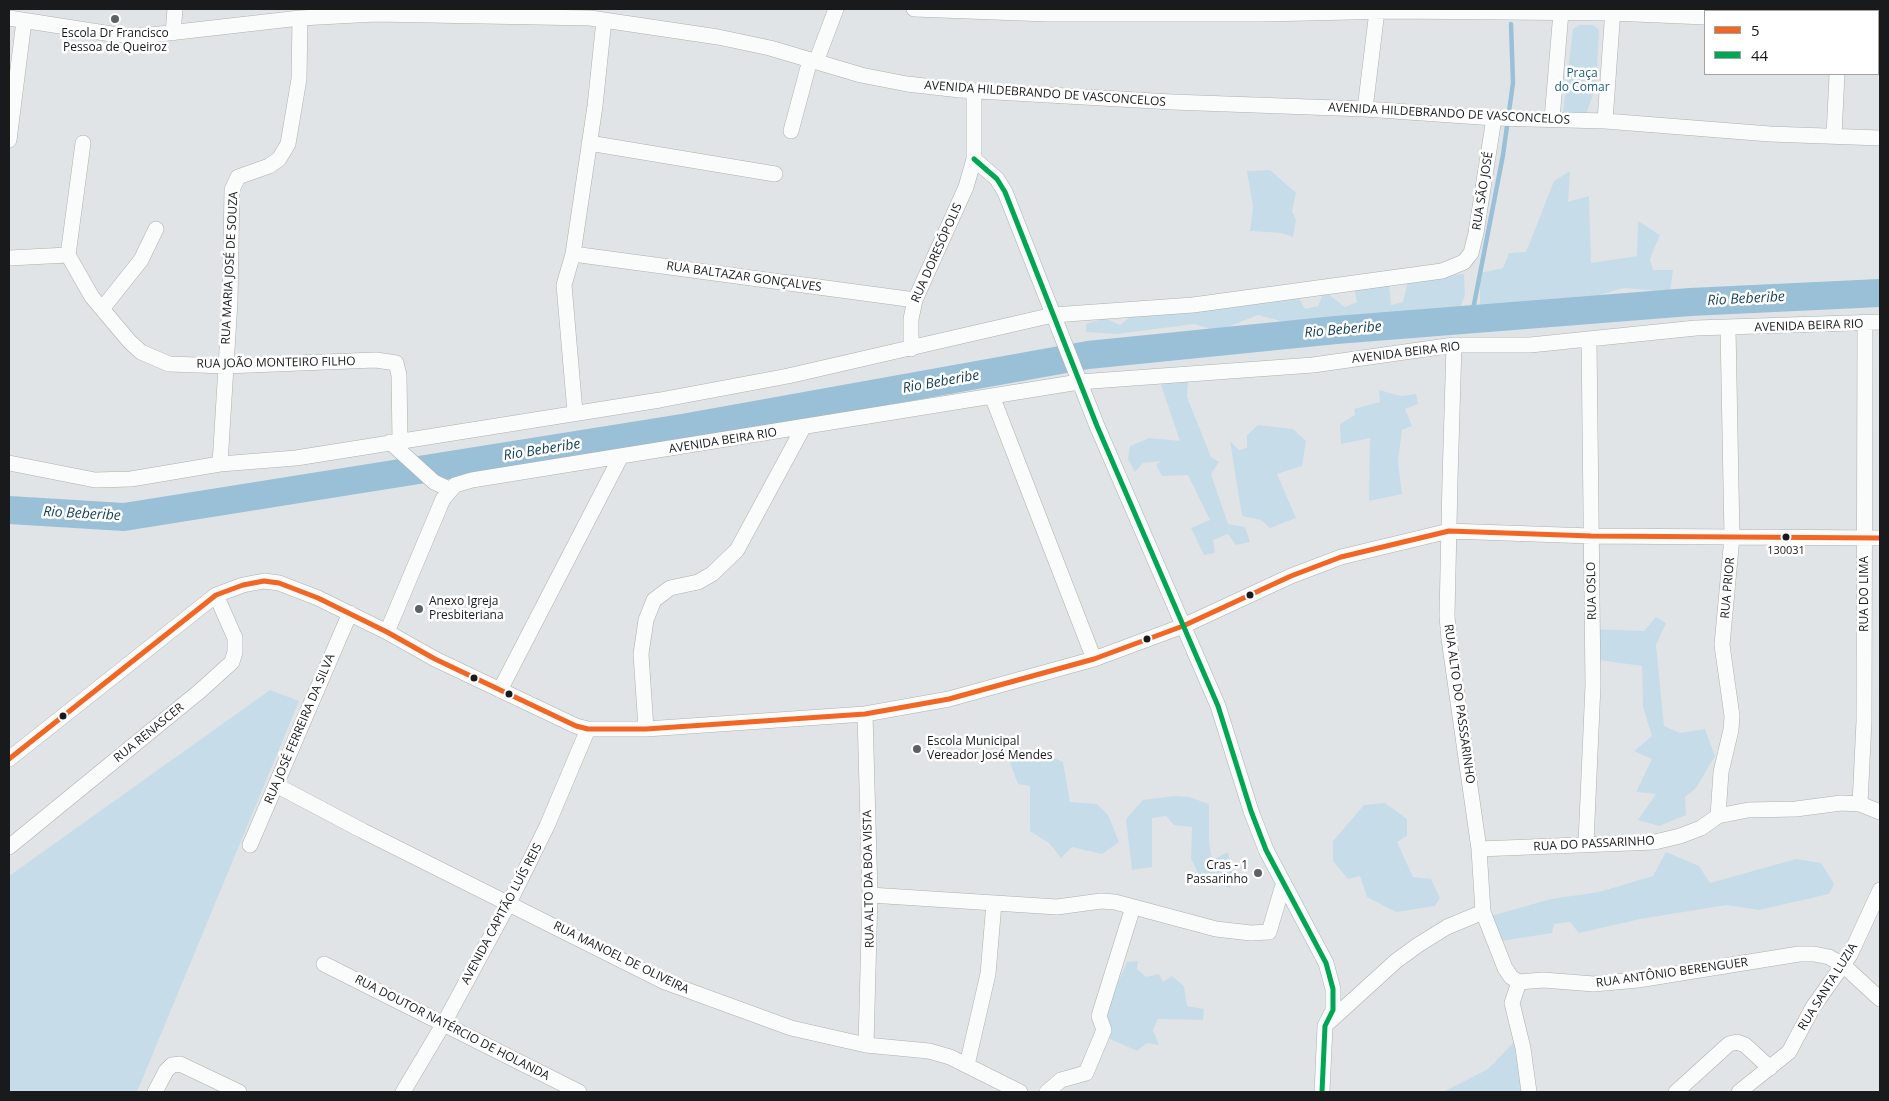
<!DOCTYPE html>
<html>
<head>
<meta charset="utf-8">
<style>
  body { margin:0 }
  #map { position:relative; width:1889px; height:1101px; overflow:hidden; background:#e1e4e6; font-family:"Open Sans",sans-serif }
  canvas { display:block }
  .frame { position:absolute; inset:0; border:10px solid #181a1c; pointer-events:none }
  .legend { position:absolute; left:1704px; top:10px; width:175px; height:65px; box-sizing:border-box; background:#fff; border:1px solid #a3a3a4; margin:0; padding:6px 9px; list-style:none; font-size:15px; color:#181a1c }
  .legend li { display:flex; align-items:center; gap:10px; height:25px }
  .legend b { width:25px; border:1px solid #a3a3a4 }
</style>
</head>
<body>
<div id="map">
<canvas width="1889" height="1101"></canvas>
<div class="frame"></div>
<ul class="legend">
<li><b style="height:6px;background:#f26522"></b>5</li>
<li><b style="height:6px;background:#00a651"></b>44</li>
</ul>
</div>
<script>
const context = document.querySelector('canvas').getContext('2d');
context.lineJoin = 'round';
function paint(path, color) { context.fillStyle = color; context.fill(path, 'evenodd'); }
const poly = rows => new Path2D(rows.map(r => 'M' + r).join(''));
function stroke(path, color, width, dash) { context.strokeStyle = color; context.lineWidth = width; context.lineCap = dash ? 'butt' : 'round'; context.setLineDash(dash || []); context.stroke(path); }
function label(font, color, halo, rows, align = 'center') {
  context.font = font + ' "Open Sans",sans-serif'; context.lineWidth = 5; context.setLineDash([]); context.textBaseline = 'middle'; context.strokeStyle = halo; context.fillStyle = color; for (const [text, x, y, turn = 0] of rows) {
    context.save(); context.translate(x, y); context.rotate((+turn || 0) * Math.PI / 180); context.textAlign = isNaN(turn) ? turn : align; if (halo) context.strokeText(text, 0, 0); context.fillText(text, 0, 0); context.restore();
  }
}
paint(poly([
  [1579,25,1593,25,1599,30,1596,86,1586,114,1563,113,1573,29],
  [1270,170,1296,193,1292,211,1296,220,1293,237,1282,233,1250,231,1253,207,1247,171],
  [1570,171,1568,202,1589,196,1591,263,1637,256,1638,221,1660,235,1650,259,1653,270,1673,270,1670,292,1624,288,1572,303,1480,314,1480,273,1503,268,1509,253,1526,252,1554,181],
  [1464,274,1465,295,1458,314,1381,317,1292,324,1258,315,1218,331,1194,324,1117,334,1086,332,1086,324,1105,318,1120,325,1133,315,1297,295,1305,309,1318,306,1324,291,1345,307,1357,302,1353,283,1389,285,1391,305,1403,302,1408,280],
  [1182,380,1188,382,1187,397,1211,457,1219,462,1211,474,1228,524,1245,527,1250,542,1236,545,1228,534,1213,540,1215,553,1204,555,1191,528,1210,520,1188,475,1162,476,1156,465,1161,461,1143,463,1135,472,1128,459,1130,446,1149,438,1180,441,1160,382],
  [1379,390,1401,396,1416,394,1418,404,1405,409,1412,426,1402,430,1398,461,1402,494,1369,501,1370,438,1341,444,1340,424,1355,415,1354,409,1380,402],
  [1258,425,1293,429,1306,441,1302,466,1277,474,1296,518,1270,528,1261,520,1242,516,1230,441,1239,450,1247,448,1247,435],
  [1656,617,1666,623,1656,645,1664,726,1680,733,1705,729,1715,756,1696,788,1685,797,1686,815,1659,826,1638,820,1656,794,1636,792,1652,759,1634,751,1652,736,1643,707,1642,666,1599,660,1592,629,1644,631],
  [270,690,299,701,137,1092,9,1092,9,876],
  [1018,745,1026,761,1047,755,1063,762,1070,802,1097,804,1108,815,1119,842,1102,854,1072,847,1061,858,1050,844,1030,831,1030,786,1018,784,1005,750],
  [1174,796,1189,797,1209,804,1209,840,1212,860,1228,852,1233,876,1230,888,1200,878,1191,858,1192,827,1174,825,1166,816,1152,818,1152,867,1132,870,1126,819,1143,800],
  [1385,803,1407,819,1407,836,1397,842,1413,877,1431,879,1440,898,1435,906,1396,912,1367,897,1360,876,1348,879,1333,861,1333,841,1364,805],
  [1666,852,1699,866,1710,883,1796,859,1821,863,1834,884,1829,894,1759,910,1727,905,1640,919,1579,933,1570,922,1554,924,1552,933,1501,941,1491,916,1551,899,1599,892,1653,876],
  [1138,961,1137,969,1146,977,1159,974,1163,982,1172,976,1184,986,1187,1006,1204,1009,1203,1020,1158,1019,1153,1030,1159,1045,1147,1043,1137,1051,1108,1038,1111,1024,1104,1015,1127,962],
  [1517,1039,1527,1092,1443,1092,1488,1069]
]), '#c7dce9');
stroke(poly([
  [1471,320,1503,155,1513,83,1511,24]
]), '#9ac0d8', 4.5);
stroke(poly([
  [9,510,124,517,682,428,1088,355,1336,330,1690,302,1880,293]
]), '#9ac0d8', 28);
const minor = poly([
  [914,9,1048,14,1263,14,1395,11,1612,13,1705,17],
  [1840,11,1840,9],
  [9,18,118,35,151,35,300,18,376,14,590,18,718,37,770,48,861,75,907,84,960,90,1172,102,1365,109,1494,118,1605,121,1770,134,1880,138],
  [173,33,175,9],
  [816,62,836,9],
  [1365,109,1377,11],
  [1552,119,1561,12],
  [1605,121,1613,9],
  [791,131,810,60],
  [1834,136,1837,74],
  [9,140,24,21],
  [589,143,775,174],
  [974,159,997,179,1005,192,1097,426,1218,706,1251,811,1266,850,1326,963,1333,989,1333,1010,1325,1026,1322,1092],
  [573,254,915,300],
  [68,255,92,297,130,342,141,352,169,364,225,366,376,360,396,363,399,375,400,441],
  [68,255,83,143],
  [9,258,68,255],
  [102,309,141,260,156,229],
  [1454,345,1450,480,1447,616,1449,639,1479,849,1483,912,1505,968,1511,977,1519,982,1543,980,1594,984,1638,980,1799,954,1814,954,1829,957,1843,965,1880,999],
  [911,349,911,319,915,300,966,187,974,159,974,91],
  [992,396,1094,659],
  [575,412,564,285,573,254,595,106,604,20],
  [390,442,434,482,449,489],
  [9,463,95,480,131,479,220,464,296,458,660,400,788,376,1053,315,1193,305,1442,271,1464,262,1471,253,1476,233,1494,118],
  [220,464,230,301,232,190,238,177,269,166,279,159,288,144,299,79,300,18],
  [387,632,443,499,455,485,472,480,1079,382,1313,365,1454,345,1530,345,1696,328,1880,322],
  [500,690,620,458],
  [865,714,870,895,866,1045],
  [646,729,641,654,646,620,654,600,670,588,698,582,712,574,737,550,803,428],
  [9,759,216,595,243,585,264,581,279,583,318,598,387,632,435,659,576,726,588,729,646,729,865,714,949,699,1094,659,1183,626,1291,576,1341,557,1449,531,1591,536,1880,538],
  [276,785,363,831,665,982,791,1028,866,1045,929,1051,950,1057,1020,1092],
  [1860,804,1864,721,1865,324],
  [1718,816,1721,772,1731,730,1732,716,1722,645,1732,537,1728,328],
  [1586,843,1593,685,1589,339],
  [250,845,350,613],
  [9,847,200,691,232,662,235,652,235,638,216,595],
  [1479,849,1655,842,1680,836,1701,828,1718,816,1748,810,1796,809,1841,803,1860,804,1880,812],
  [870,895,1057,907,1101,901,1115,902,1216,929,1251,933,1269,932,1283,885],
  [324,964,579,1092],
  [1519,982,1512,1003,1523,1048,1529,1092],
  [1329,1022,1396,961,1418,945,1447,927,1483,912],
  [967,1065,988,974,994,903],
  [155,1092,166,1071,172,1065,180,1064,239,1092],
  [403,1092,444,1023,509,903,547,826,588,729],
  [1047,1092,1061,1080,1086,1073,1104,1030,1099,1016,1133,907],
  [1676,1092,1729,1044,1737,1042,1745,1045,1770,1068],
  [1739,1092,1789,1052,1813,1007,1850,955,1880,890]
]);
stroke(minor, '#adb0b1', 16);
stroke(minor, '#fafbfb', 15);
stroke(poly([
  [9,759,216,595,243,585,264,581,279,583,318,598,387,632,435,659,576,726,588,729,646,729,865,714,949,699,1094,659,1183,626,1291,576,1341,557,1449,531,1591,536,1880,538]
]), '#f26522', 5);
stroke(poly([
  [974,159,997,179,1005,192,1097,426,1218,706,1251,811,1266,850,1326,963,1333,989,1333,1010,1325,1026,1322,1092]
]), '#00a651', 5);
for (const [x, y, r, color] of [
  [115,19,5,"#5e6163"],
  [1786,537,4.5,"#181a1c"],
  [1250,595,4.5,"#181a1c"],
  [419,609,5,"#5e6163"],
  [1147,639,4.5,"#181a1c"],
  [474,678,4.5,"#181a1c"],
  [509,694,4.5,"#181a1c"],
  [63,716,4.5,"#181a1c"],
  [917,749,5,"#5e6163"],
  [1258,873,5,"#5e6163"]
]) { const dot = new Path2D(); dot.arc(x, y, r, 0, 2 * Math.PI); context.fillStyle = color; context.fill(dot); stroke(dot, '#fff', 2); }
label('11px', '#181a1c', '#fff', [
  ["130031",1786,551]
]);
label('12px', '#181a1c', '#fff', [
  ["Escola Dr Francisco",115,34,"center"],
  ["Pessoa de Queiroz",115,48,"center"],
  ["Anexo Igreja",429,602],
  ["Presbiteriana",429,616],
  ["Escola Municipal",927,742],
  ["Vereador José Mendes",927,756],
  ["Cras - 1",1248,866,"right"],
  ["Passarinho",1248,880,"right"]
], 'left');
label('12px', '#1c5d7f', '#fff', [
  ["Praça",1582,74],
  ["do Comar",1582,88]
]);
label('12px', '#181a1c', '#fff', [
  ["AVENIDA HILDEBRANDO DE VASCONCELOS",1045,94,4],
  ["AVENIDA HILDEBRANDO DE VASCONCELOS",1449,114,3],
  ["RUA SÃO JOSÉ",1483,191,-81],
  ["RUA DORESÓPOLIS",937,253,-66],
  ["RUA MARIA JOSÉ DE SOUZA",230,268,-87],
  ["RUA BALTAZAR GONÇALVES",744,277,8],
  ["AVENIDA BEIRA RIO",1809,326,-2],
  ["AVENIDA BEIRA RIO",1406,353,-7],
  ["RUA JOÃO MONTEIRO FILHO",276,363,-1],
  ["AVENIDA BEIRA RIO",723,441,-9],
  ["RUA PRIOR",1728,588,-85],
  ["RUA OSLO",1592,591,-91],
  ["RUA DO LIMA",1865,594,-90],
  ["RUA ALTO DO PASSSARINHO",1459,704,82],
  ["RUA JOSÉ FERREIRA DA SILVA",300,729,-67],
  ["RUA RENASCER",149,733,-39],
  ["RUA DO PASSARINHO",1594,844,-3],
  ["RUA ALTO DA BOA VISTA",869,879,-91],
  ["AVENIDA CAPITÃO LUÍS REIS",502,914,-62],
  ["RUA MANOEL DE OLIVEIRA",621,958,26],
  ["RUA ANTÔNIO BERENGUER",1672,973,-8],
  ["RUA SANTA LUZIA",1828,987,-58],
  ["RUA DOUTOR NATÉRCIO DE HOLANDA",452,1028,27]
]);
label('italic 14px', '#123f57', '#fff', [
  ["Rio Beberibe",1746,299,-3],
  ["Rio Beberibe",1343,330,-5],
  ["Rio Beberibe",941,382,-10],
  ["Rio Beberibe",542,450,-9],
  ["Rio Beberibe",82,514,3]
]);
</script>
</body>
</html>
